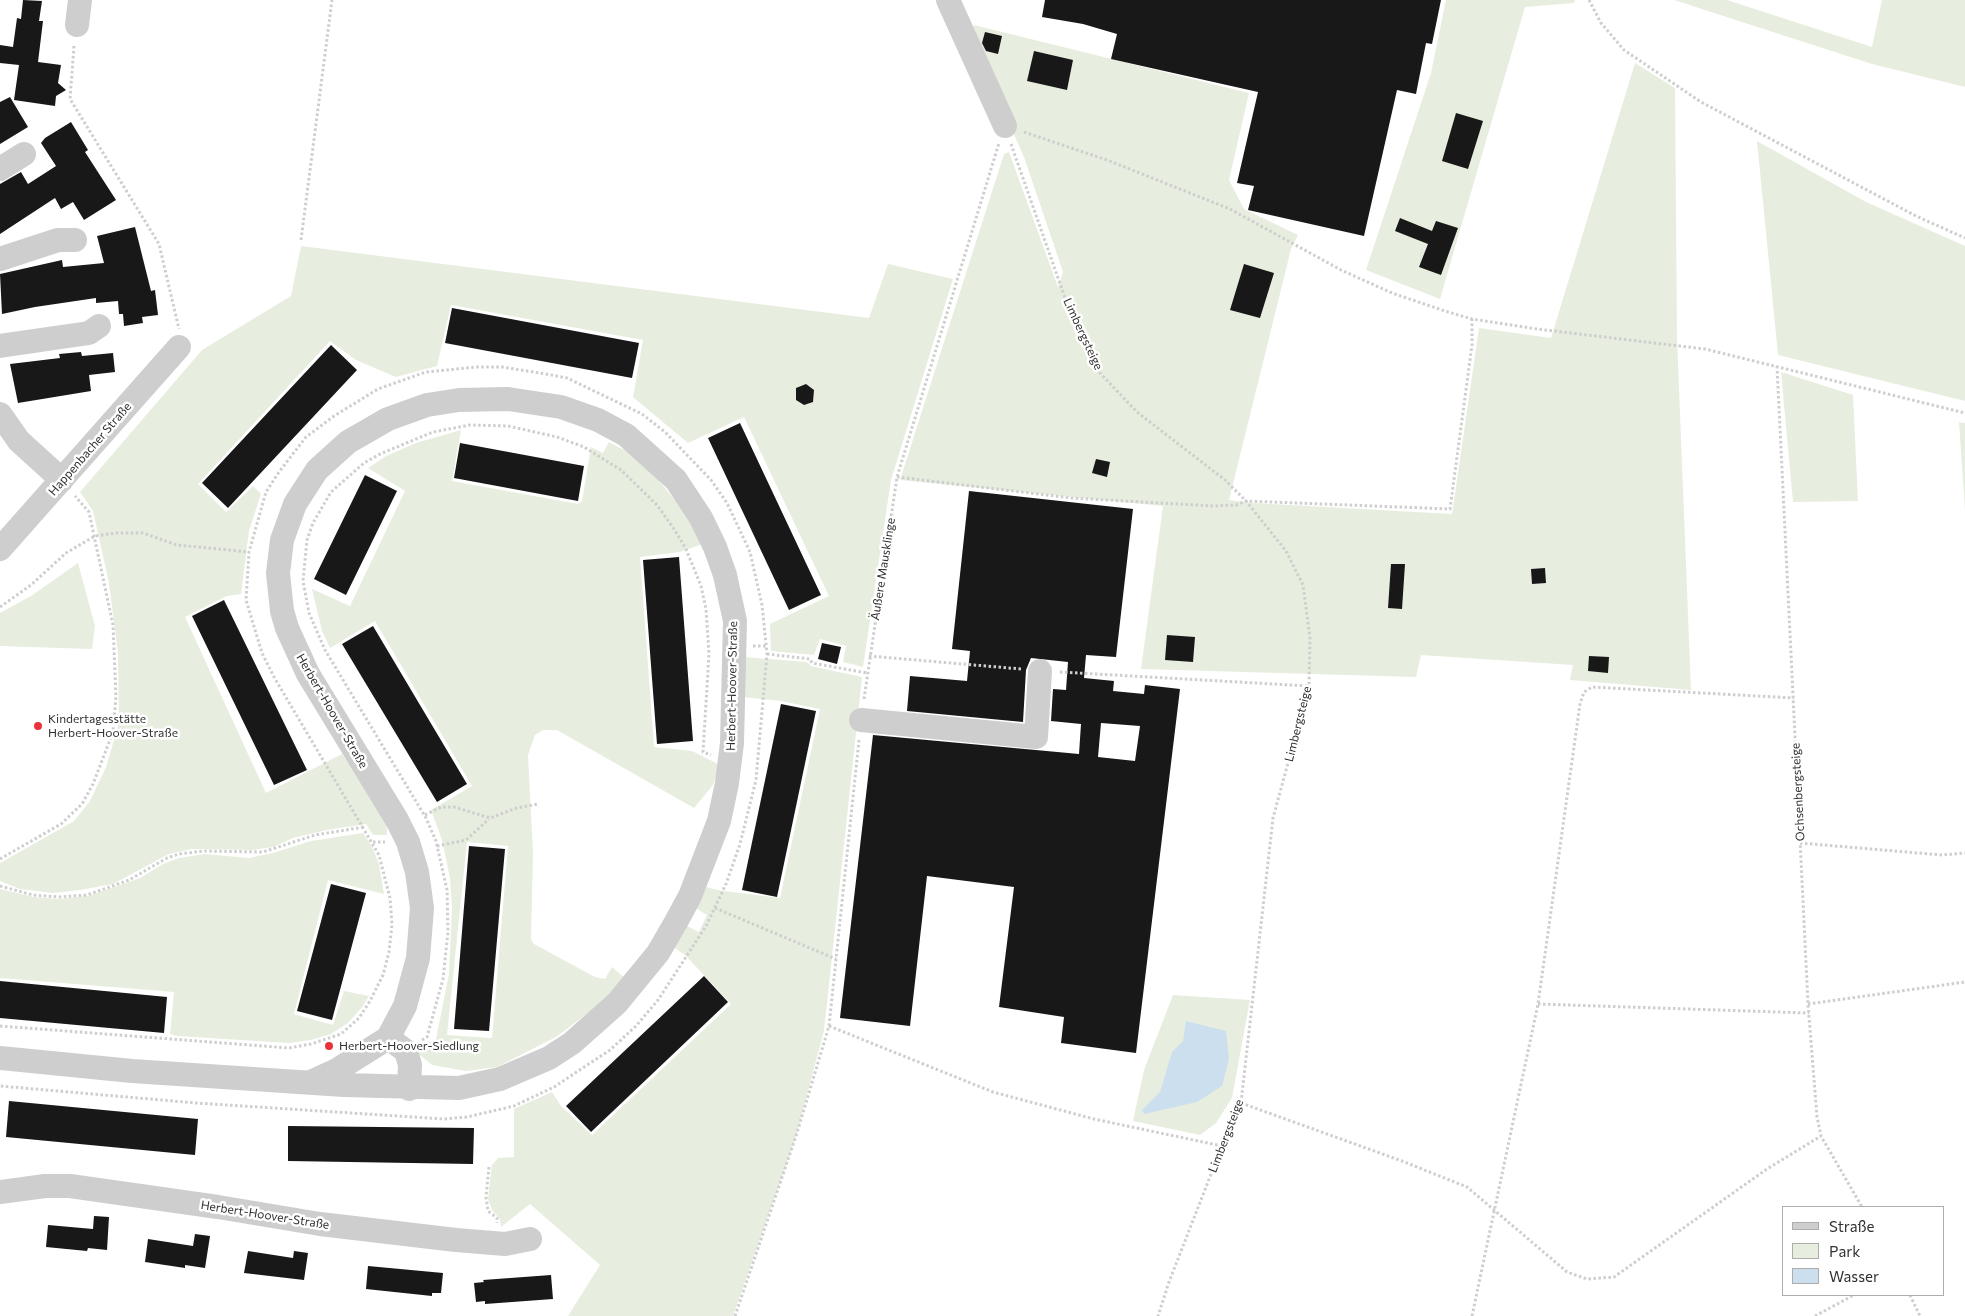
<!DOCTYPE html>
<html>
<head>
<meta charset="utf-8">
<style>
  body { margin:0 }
  #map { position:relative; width:1965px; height:1316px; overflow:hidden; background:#fff; font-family:Commissioner,sans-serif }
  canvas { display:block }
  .legend { position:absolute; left:1782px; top:1206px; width:162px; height:90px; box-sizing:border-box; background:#fff; border:1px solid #adadad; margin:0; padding:6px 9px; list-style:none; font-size:15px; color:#313131 }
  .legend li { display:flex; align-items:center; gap:10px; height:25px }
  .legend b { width:25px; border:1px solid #adadad }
</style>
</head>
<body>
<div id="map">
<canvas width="1965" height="1316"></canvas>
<ul class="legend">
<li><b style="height:6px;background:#cecece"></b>Straße</li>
<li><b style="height:14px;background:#e7eedf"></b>Park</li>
<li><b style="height:14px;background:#ccdfee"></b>Wasser</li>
</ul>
</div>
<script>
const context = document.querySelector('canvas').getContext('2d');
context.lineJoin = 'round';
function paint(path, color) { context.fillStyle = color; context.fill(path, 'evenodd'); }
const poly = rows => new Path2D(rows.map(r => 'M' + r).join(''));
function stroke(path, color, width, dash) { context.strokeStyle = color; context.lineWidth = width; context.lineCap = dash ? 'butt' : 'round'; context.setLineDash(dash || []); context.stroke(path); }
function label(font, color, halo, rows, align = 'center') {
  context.font = font + ' Commissioner,sans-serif'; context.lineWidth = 5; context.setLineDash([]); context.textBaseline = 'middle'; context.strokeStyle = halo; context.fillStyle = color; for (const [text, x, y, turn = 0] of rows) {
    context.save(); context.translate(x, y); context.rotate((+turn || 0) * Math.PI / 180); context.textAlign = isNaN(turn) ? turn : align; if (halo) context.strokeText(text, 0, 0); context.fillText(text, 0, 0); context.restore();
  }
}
paint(poly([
  [1446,0,1575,0,1574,3,1525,7,1440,299,1366,270,1431,73],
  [1674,0,1727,0,1872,47,1882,0,1965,0,1965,87,1872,64],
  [974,25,1249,93,1229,180,1244,209,1298,235,1291,249,1229,500,1254,503,1452,514,1479,328,1551,338,1635,63,1675,88,1677,338,1691,690,1570,680,1573,665,1421,655,1416,677,1141,669,1163,506,900,480,1004,154,1009,152,1058,287,1063,272,1024,157,971,39],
  [1757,141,1866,202,1965,246,1965,401,1778,355],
  [301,246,869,318,888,264,953,279,891,480,863,667,843,662,846,646,820,639,814,655,771,651,770,624,829,596,744,417,688,443,633,397,643,340,451,305,437,366,396,377,356,360,330,341,198,484,226,512,253,486,261,494,249,531,241,594,227,596,185,617,266,793,342,754,372,796,387,825,387,835,373,835,366,824,327,830,293,838,273,847,252,850,192,849,169,854,113,884,80,890,53,893,20,889,0,881,0,863,74,821,90,801,106,767,119,723,118,653,109,583,93,511,80,492,202,350,291,296],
  [1781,372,1853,395,1858,501,1793,502],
  [1959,422,1965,423,1965,510],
  [461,430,452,481,578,504,582,501,591,447,603,453,609,442,626,451,655,476,685,512,705,543,680,552,640,557,654,747,692,751,720,765,713,785,694,808,557,730,543,730,535,735,528,755,533,853,531,939,534,944,595,977,605,979,612,967,626,979,592,1010,556,1037,497,1067,466,1071,432,1065,415,1051,436,1039,449,974,452,908,450,878,442,840,431,810,472,786,375,621,330,648,322,631,312,589,350,606,405,491,368,468,386,456,416,443],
  [467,842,508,846,492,1038,447,1035],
  [78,563,95,626,92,649,0,646,0,613,31,596],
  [744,657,807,662,811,666,862,677,824,1031,796,1136,733,1316,568,1316,600,1265,530,1204,501,1227,500,1219,492,1210,488,1199,492,1165,498,1158,514,1157,514,1109,552,1092,561,1106,592,1135,731,1004,685,955,672,946,685,925,699,932,707,915,694,907,703,886,717,890,780,898,820,709,781,701,743,697],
  [363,833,372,846,379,864,384,894,328,880,294,1014,333,1025,344,991,369,996,363,1006,348,1023,331,1034,311,1040,289,1043,177,1036,170,1034,174,992,0,978,0,889,34,897,59,899,88,896,140,878,163,864,179,858,205,854,249,858,273,853,311,841],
  [1173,995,1250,1000,1232,1098,1216,1123,1200,1135,1133,1121,1144,1070]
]), '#e7eedf');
paint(poly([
  [1186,1021,1226,1031,1229,1059,1222,1086,1197,1102,1144,1114,1142,1110,1160,1092,1172,1052,1183,1041]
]), '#ccdfee');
paint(poly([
  [23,0,42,1,39,21,43,21,38,62,61,65,58,83,66,90,56,96,55,106,14,100,19,65,0,63,0,45,13,47,17,18,21,19],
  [1045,0,1441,0,1432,44,1426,43,1416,94,1397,90,1364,236,1248,210,1254,186,1237,183,1258,92,1111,59,1117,34,1083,24,1042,17],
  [985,32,1002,36,998,54,986,51,982,43],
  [1034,51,1073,60,1067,90,1027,81],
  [10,97,28,127,0,144,0,102],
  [1456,113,1483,121,1468,169,1442,161],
  [71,122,88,150,85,152,116,200,84,220,73,202,61,209,55,198,0,234,0,184,21,172,28,184,56,166,41,143,45,138],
  [1400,218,1432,231,1436,221,1458,228,1441,275,1419,267,1428,244,1395,231],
  [135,227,151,291,155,290,158,315,142,317,143,323,124,326,123,314,119,314,118,301,96,303,96,298,35,307,2,314,0,274,62,260,63,267,104,263,97,236],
  [1244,264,1274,273,1260,318,1230,310],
  [452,308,639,343,632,378,445,343],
  [331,345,357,370,228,508,202,483],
  [81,352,82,356,113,353,115,372,89,375,91,391,18,403,10,364,60,358,59,354],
  [806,384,814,390,813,402,804,405,796,400,796,388],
  [740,423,821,595,789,610,708,438],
  [460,443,584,466,578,501,454,478],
  [1096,459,1110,462,1107,477,1092,473],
  [365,475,397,491,346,595,314,579],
  [969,491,1133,509,1116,657,1086,655,1084,678,1114,681,1113,691,1144,694,1145,685,1180,689,1136,1053,1061,1043,1064,1017,999,1007,1014,887,927,876,910,1026,840,1018,873,735,1079,754,1081,724,1051,721,1053,689,1066,690,1068,662,1031,658,1026,670,1023,722,907,711,910,676,967,681,970,651,952,649],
  [1101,723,1140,726,1135,761,1098,757],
  [679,557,693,741,657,744,643,560],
  [1391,564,1405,564,1402,609,1388,608],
  [1545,568,1546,583,1532,584,1531,569],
  [224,600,307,770,274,785,192,616],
  [373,626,467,784,437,802,342,644],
  [1167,635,1195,637,1193,662,1165,660],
  [822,643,841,647,837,664,818,659],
  [1589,656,1609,657,1608,673,1588,671],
  [781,704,816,711,777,897,742,890],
  [469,846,505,849,489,1031,454,1029],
  [331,884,366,893,332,1020,297,1011],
  [704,976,728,1002,591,1132,566,1106],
  [0,981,167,997,164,1033,0,1018],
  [9,1101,198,1119,195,1155,6,1137],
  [288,1126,474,1128,473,1164,288,1161],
  [94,1216,109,1217,107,1250,88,1248,87,1251,46,1247,48,1225,93,1229],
  [195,1234,210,1236,205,1268,185,1265,185,1268,145,1262,148,1239,193,1246],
  [248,1251,293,1258,294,1251,308,1253,304,1280,244,1273],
  [368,1266,443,1273,441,1293,432,1293,432,1296,366,1289],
  [551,1275,553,1299,485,1304,485,1301,476,1302,474,1283,484,1282,483,1280]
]), '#181818');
stroke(poly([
  [1589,0,1601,23,1624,50,1701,102,1916,216,1965,238],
  [74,46,70,99,159,244,179,329],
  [1024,132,1107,160,1230,209,1341,270,1392,293,1448,312,1472,319,1537,329,1705,349,1965,413],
  [1011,144,1071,315,1100,373,1137,412,1225,480,1246,501,1286,551,1303,585,1310,638,1309,686,1273,818,1241,1103,1222,1146,1169,1282,1158,1316],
  [301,240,332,0],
  [1777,366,1808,1004,1817,1117,1821,1136,1862,1207],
  [897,477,1071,498,1214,506,1236,505,1246,501,1450,509,1472,345,1472,319],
  [0,607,31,585,66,553,95,536,116,533,143,533,177,545,249,552],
  [753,646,767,646],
  [767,654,810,659,812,663,867,673],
  [869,656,1021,669],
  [1060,672,1309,686],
  [864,699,897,477,999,143],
  [425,815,441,807,454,807,490,818,517,808,538,804],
  [373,842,385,842],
  [1800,843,1942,855,1965,853],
  [437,846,466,840,489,819],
  [0,859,61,824,82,804,93,784,113,732,116,697,113,625,89,512,75,496],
  [0,886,33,895,59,897,87,895,129,880,167,858,179,854,203,851,263,852,315,835,364,827],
  [715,908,836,959],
  [1538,1004,1809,1013],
  [1808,1004,1965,982],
  [0,1026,289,1048,311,1044,341,1034,359,1018,370,1001,383,975,389,952,392,925,390,898,379,855,274,677,262,653,246,600,249,552,266,492,279,472,306,437,334,416,378,389,426,372,476,367,502,367,546,374,567,378,642,414,665,432,711,480,727,503,750,552,762,605,767,654,756,780,740,844,726,884,706,926,658,1000,636,1026,610,1050,554,1087,514,1106,467,1117,444,1119,196,1103,0,1086],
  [829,1026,993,1092,1094,1119,1222,1146],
  [422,1040,427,1037,443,979,448,932,447,890,436,841,426,818,325,650,309,613,303,581,307,540,313,523,331,492,364,463,380,454,433,432,470,425,508,426,557,437,584,447,621,470,657,505,674,529,686,549,701,586,706,609,709,654,703,752,711,755],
  [1241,1103,1402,1161,1467,1187,1567,1272,1587,1279,1614,1277,1767,1169,1821,1136],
  [489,1167,486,1197,488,1211,497,1218,497,1223],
  [1910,1295,1920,1316],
  [735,1316,796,1136,829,1026,859,740],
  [1472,1316,1538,1004,1580,704,1584,692,1592,687,1794,698],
  [1815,1316,1854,1295]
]), '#cecece', 3, [2.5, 2.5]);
stroke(poly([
  [948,0,1005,126],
  [77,25,80,0],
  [0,169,24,154],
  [0,259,58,240,75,240],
  [0,346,89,333,99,326],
  [0,414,19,441,62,480],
  [0,549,179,347],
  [861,720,1036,737,1040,671],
  [0,1058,132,1071,344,1085,459,1088,500,1079,549,1058,572,1043,617,1003,658,953,676,922,690,896,719,821,727,783,732,743,735,621,725,575,715,547,701,518,676,480,626,435,598,420,561,407,508,399,459,400,427,405,388,419,348,442,317,470,295,504,282,540,278,573,282,611,287,628,308,674,397,820,408,842,417,872,422,908,418,958,405,1006,388,1038],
  [311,1082,337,1070,388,1038,406,1051,410,1065,409,1089],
  [0,1192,45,1186,70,1186,218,1207,320,1224,456,1240,505,1244,530,1239]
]), '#cecece', 24);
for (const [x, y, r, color] of [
  [38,726,5,"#e9323a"],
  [329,1046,5,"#e9323a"]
]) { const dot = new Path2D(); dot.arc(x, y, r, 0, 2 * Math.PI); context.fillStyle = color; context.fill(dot); stroke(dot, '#fff', 2); }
label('12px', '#313131', '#fff', [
  ["Limbergsteige",1083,334,65],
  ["Happenbacher Straße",90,449,-49],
  ["Äußere Mausklinge",883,569,-81],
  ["Herbert-Hoover-Straße",732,686,-89],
  ["Herbert-Hoover-Straße",332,711,60],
  ["Limbergsteige",1298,724,-76],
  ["Ochsenbergsteige",1798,792,-93],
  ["Limbergsteige",1226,1136,-69],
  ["Herbert-Hoover-Straße",265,1215,9]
]);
label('12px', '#313131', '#fff', [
  ["Kindertagesstätte",48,719],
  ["Herbert-Hoover-Straße",48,733],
  ["Herbert-Hoover-Siedlung",339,1046]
], 'left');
</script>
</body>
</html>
